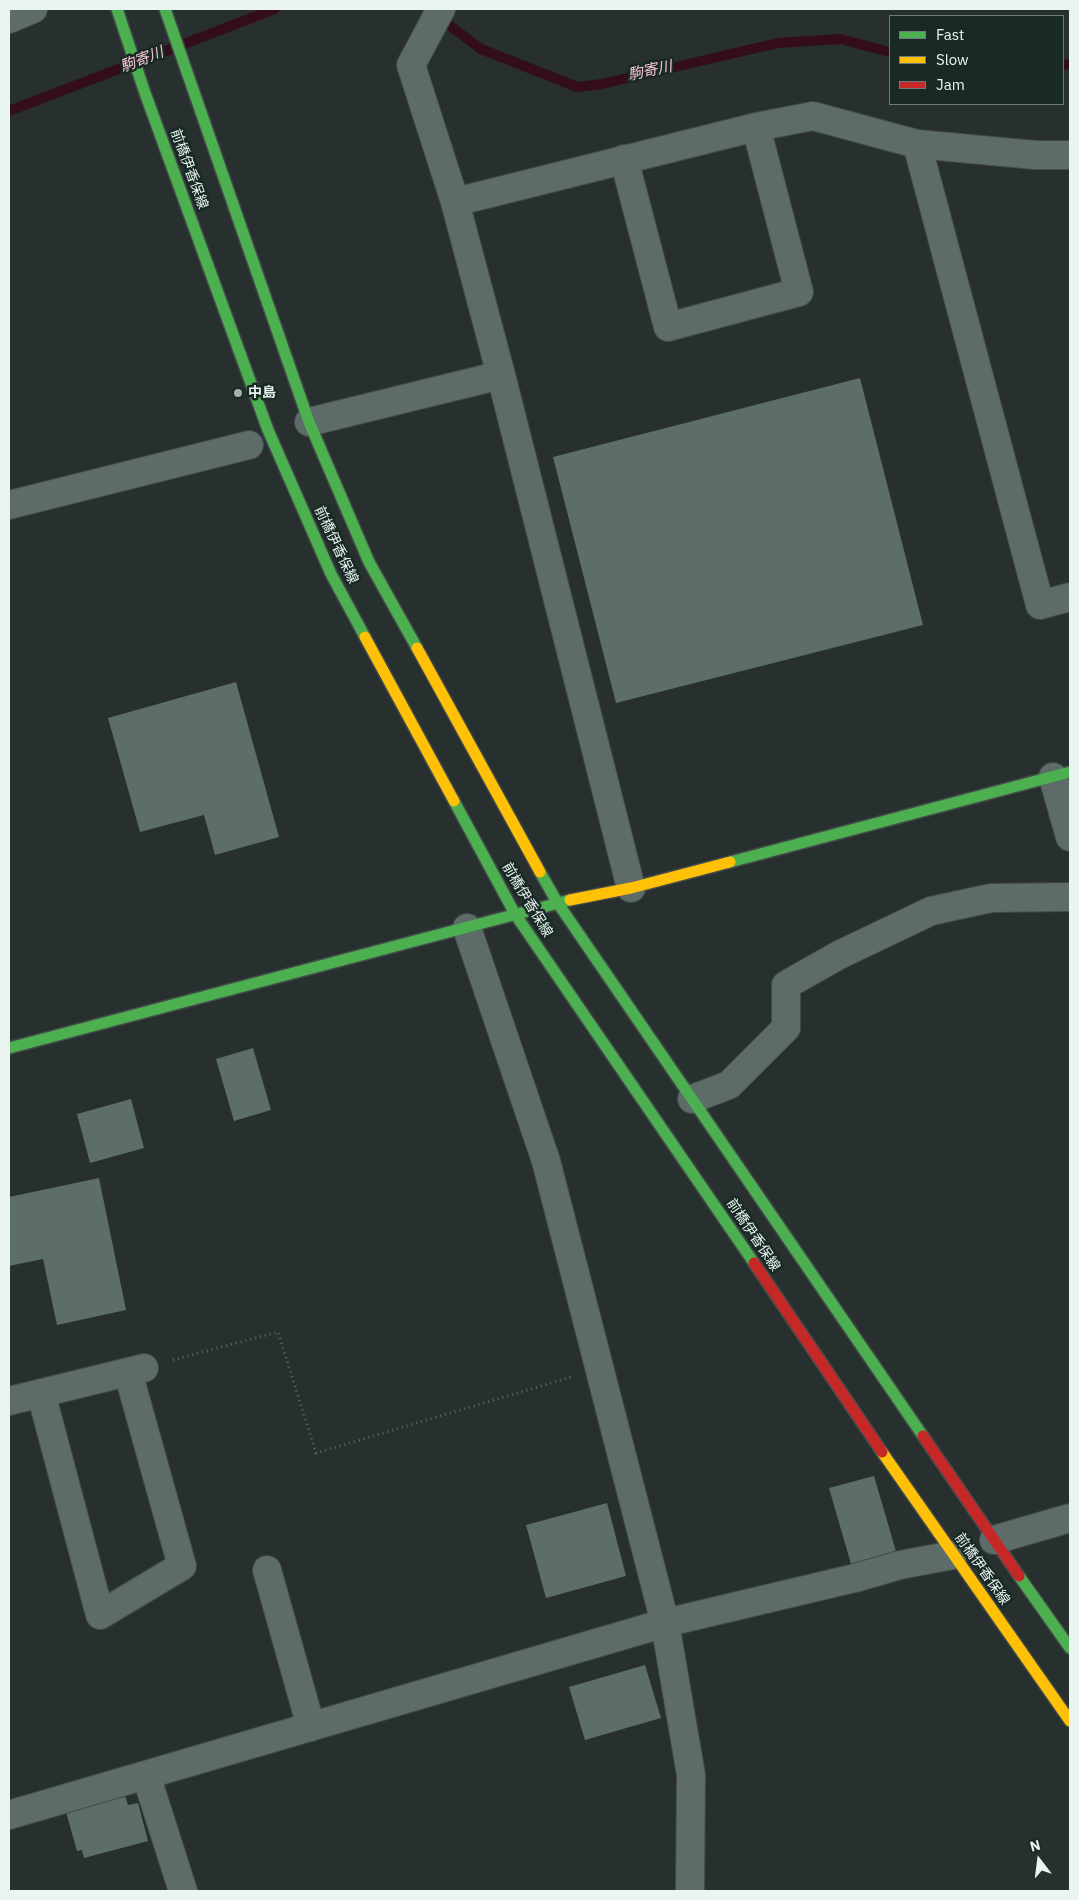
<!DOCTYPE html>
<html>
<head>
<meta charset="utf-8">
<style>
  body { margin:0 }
  #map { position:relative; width:1079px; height:1900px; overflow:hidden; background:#27302e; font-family:"IBM Plex Sans",sans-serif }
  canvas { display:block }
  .frame { position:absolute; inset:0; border:10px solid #eaf5f2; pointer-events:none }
  .legend { position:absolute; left:889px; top:15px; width:175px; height:90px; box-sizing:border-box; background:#192a26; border:1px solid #6d7b78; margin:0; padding:6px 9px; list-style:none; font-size:15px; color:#eaf5f2 }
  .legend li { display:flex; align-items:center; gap:10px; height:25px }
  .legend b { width:25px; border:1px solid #6d7b78 }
  .north { position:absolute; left:1014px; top:1835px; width:50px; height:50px; -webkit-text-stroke:4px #192a26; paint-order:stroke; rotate:345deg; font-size:14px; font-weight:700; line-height:20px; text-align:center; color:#eaf5f2 }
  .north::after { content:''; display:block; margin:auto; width:18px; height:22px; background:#eaf5f2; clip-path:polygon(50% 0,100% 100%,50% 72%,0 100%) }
</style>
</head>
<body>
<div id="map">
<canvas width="1079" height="1900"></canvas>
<div class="frame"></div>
<ul class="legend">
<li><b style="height:6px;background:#4caf50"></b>Fast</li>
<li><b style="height:6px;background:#ffc107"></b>Slow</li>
<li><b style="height:6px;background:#c62828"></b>Jam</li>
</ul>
<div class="north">N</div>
</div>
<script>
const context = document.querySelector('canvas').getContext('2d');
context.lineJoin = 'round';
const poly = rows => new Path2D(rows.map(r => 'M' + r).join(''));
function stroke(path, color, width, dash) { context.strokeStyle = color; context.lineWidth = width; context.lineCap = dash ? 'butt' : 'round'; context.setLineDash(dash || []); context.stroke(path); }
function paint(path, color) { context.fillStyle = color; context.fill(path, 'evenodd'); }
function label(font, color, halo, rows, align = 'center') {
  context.font = font + ' "IBM Plex Sans","Noto Sans JP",sans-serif'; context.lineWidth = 5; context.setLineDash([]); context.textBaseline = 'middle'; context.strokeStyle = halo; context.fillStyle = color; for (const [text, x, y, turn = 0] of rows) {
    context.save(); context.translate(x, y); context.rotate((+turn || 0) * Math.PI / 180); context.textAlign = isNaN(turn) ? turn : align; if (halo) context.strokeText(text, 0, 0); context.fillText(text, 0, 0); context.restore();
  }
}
stroke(poly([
  [438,17,481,49,577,87,602,84,778,43,840,39,890,52],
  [1063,65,1070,64],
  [9,111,275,9]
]), '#330d1b', 10);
paint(poly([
  [860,378,923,625,616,703,553,457],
  [236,682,279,837,215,855,204,815,140,832,108,718],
  [253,1048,271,1110,234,1121,216,1059],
  [131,1099,144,1148,90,1163,77,1114],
  [99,1178,126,1310,57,1325,43,1259,9,1266,9,1197],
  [874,1476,900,1565,855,1578,829,1488],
  [607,1503,626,1576,546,1598,526,1525],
  [645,1665,661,1718,585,1740,569,1687],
  [125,1796,128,1805,138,1803,148,1841,84,1858,82,1850,77,1851,66,1812]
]), '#5d6d69');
const street = poly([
  [441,9,411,65,455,202],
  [9,19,33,9],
  [917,144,1040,605,1070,597],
  [624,159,668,327,799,292,756,127],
  [309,422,501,375],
  [9,505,249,445],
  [1053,777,1070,837],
  [631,888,501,375,455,202,756,127,813,116,917,144,1035,155,1070,155],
  [692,1099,729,1085,786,1028,786,985,839,955,931,911,991,898,1070,897],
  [41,1393,100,1615,182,1566,128,1372],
  [9,1401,144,1368],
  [994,1540,1070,1518],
  [267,1570,311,1727],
  [146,1775,183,1891],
  [9,1815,665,1623,546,1161,467,928],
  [690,1891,691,1775,665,1623,855,1578,900,1565,953,1555]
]);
const fast = poly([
  [117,9,145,93,268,430,331,574,365,637],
  [165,9,309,422,369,562,417,648],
  [454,801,515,914,754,1263],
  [730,862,1070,772],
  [540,872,557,902,923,1436],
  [9,1048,570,900],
  [1019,1576,1070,1648]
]);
const slow = poly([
  [365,637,454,801],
  [417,648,540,872],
  [570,900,631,888,730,862],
  [882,1452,1070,1721]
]);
const jam = poly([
  [754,1263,882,1452],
  [923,1436,1019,1576]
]);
stroke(street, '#434b49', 30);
stroke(fast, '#434b49', 14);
stroke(slow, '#434b49', 14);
stroke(jam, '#434b49', 14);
stroke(poly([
  [173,1360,278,1332,316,1453,571,1377]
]), '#5d6965', 3, [1, 4]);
stroke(street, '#5d6c69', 28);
stroke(fast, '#4caf50', 11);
stroke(slow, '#ffc107', 11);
stroke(jam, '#c62828', 11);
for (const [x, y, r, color] of [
  [238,393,5,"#a6b0ad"]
]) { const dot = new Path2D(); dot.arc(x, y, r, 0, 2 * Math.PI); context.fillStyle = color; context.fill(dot); stroke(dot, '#192a26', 2); }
label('14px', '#eaf5f2', '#192a26', [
  ["前橋伊香保線",189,169,70],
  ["前橋伊香保線",336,545,65],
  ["前橋伊香保線",527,900,59],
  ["前橋伊香保線",753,1235,56],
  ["前橋伊香保線",982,1569,55]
]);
label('bold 14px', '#eaf5f2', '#192a26', [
  ["中島",248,393]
], 'left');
label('italic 15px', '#fac6d3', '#192a26', [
  ["駒寄川",142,60,-21],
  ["駒寄川",650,71,-12]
]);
</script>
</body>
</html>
